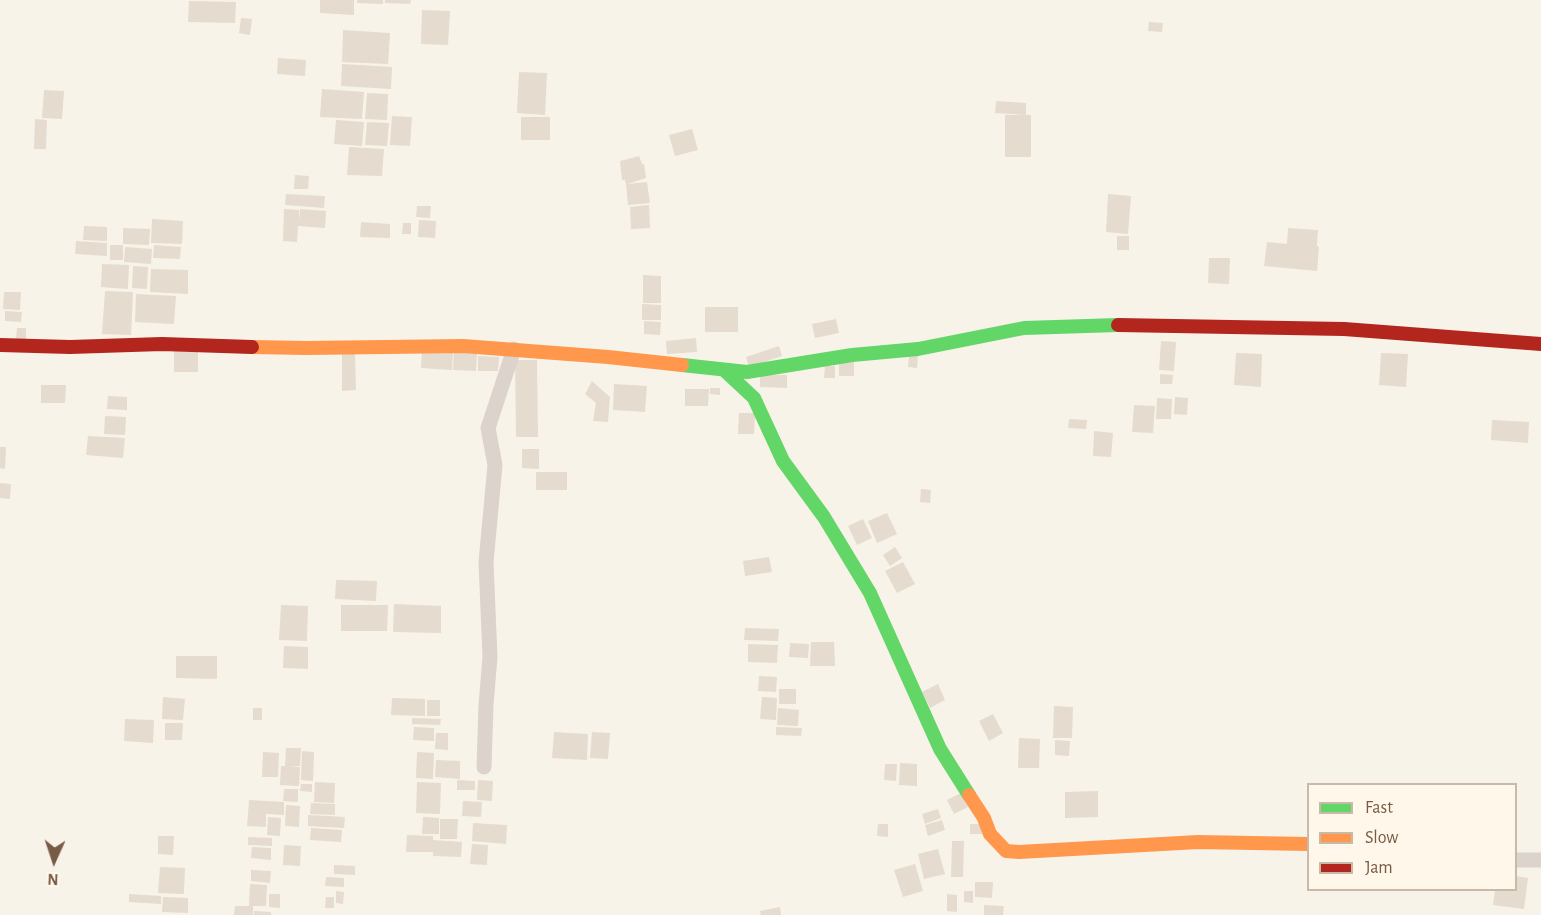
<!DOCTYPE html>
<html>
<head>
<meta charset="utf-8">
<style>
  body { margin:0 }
  #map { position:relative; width:1541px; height:915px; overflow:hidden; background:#f8f3e8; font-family:"Alegreya Sans",sans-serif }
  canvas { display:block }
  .legend { position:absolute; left:1307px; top:783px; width:210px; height:108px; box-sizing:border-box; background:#fff8ea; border:2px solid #c9b9a8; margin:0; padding:8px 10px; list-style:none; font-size:18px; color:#785b46 }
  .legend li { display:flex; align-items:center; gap:12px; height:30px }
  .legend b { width:30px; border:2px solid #c9b9a8 }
  .north { position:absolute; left:24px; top:831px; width:60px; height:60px; -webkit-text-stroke:4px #fff8ea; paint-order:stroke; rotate:183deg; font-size:16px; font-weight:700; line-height:24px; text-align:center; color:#785b46 }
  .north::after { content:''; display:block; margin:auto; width:21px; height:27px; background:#785b46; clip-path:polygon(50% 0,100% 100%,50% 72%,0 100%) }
</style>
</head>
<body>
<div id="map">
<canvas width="1541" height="915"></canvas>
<ul class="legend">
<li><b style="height:8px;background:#63d668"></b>Fast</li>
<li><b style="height:8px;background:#ff974d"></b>Slow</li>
<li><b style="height:8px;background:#b3261e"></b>Jam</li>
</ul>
<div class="north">N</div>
</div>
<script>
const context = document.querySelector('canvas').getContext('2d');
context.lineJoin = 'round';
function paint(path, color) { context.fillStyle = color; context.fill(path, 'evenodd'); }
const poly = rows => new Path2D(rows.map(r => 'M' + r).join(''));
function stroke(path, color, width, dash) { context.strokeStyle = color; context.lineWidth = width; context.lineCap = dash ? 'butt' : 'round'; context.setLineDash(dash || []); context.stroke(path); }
paint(poly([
  [320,0,354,0,354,15,320,13],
  [357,0,383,0,383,4,357,3],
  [385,0,411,0,410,4,385,3],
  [189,1,236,2,235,23,188,22],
  [422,10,450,11,448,45,421,44],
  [241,18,252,19,250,35,239,33],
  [1149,22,1163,23,1162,32,1148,31],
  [343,30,390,33,388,64,342,62],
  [278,58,306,60,305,76,277,74],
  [342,64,392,67,391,89,341,86],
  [519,72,547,73,545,115,517,113],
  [322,89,364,92,362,119,320,117],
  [44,90,64,91,62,119,42,118],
  [367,93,388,94,387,120,365,119],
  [996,101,1026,103,1026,115,995,113],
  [1005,115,1031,115,1031,157,1005,157],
  [392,116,412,117,410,146,390,145],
  [521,117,550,117,550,140,521,140],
  [35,119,47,120,46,149,34,149],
  [336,120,364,122,362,146,334,144],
  [367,122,389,123,387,146,365,145],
  [692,129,698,150,675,156,669,135],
  [349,147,384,149,382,176,347,175],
  [639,156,642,164,644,164,646,178,627,184,647,182,650,203,628,205,626,184,625,180,622,180,620,161],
  [295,175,309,176,308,189,294,189],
  [286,194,325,196,324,208,285,205],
  [1108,194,1131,196,1128,234,1106,232],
  [649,205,650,228,631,229,630,207],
  [417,206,431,206,430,218,416,217],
  [284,209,299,210,299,221,300,209,326,211,325,228,298,226,297,242,283,241],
  [152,219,183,221,182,244,151,243],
  [419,220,436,221,435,238,418,237],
  [361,222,390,224,390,238,360,237],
  [403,223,411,223,411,234,402,234],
  [84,226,107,227,107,241,83,240],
  [123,228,150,229,149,245,123,244],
  [1288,228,1318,230,1317,246,1319,247,1317,271,1264,266,1267,242,1287,244],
  [1117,236,1129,236,1129,250,1117,250],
  [76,241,107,243,107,256,75,254],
  [110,245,123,245,123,260,110,260],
  [154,245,181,247,180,259,153,258],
  [125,247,152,249,151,264,124,262],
  [1209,258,1230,258,1229,284,1208,283],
  [102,264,129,265,128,289,101,287],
  [133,266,148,267,147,289,132,288],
  [151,269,188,270,188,294,150,292],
  [643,275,661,276,661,303,643,303],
  [105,291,133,292,131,335,102,334],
  [4,292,21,292,20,310,3,309],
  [136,294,176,296,174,324,135,322],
  [642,304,661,305,661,320,642,320],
  [705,307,738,307,738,332,705,332],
  [5,311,22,312,21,322,5,321],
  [836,319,839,333,815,338,812,324],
  [644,321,661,322,660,335,644,334],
  [17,328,26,328,26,340,16,340],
  [696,338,697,352,667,354,666,341],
  [1161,341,1176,342,1174,371,1159,370],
  [779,346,782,356,749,367,746,357],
  [174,351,198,352,198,372,174,372],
  [422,351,453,352,452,370,421,368],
  [342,352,355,352,356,390,342,391],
  [454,352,477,353,476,371,453,370],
  [1236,353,1262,354,1261,387,1234,385],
  [1381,353,1408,354,1406,387,1379,385],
  [909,354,918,354,917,368,908,367],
  [478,356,499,357,498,371,478,371],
  [515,360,537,360,538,437,516,437],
  [839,360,854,360,854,376,839,376],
  [825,366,835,366,835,378,824,378],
  [1160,374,1173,375,1172,384,1160,384],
  [760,375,787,375,787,388,760,387],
  [592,381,610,397,608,422,593,421,596,403,585,394],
  [614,384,647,386,645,412,613,410],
  [41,385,66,385,65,403,41,403],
  [710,388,720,388,720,395,710,394],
  [685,389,709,389,708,406,685,406],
  [108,396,127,397,127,410,107,409],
  [1175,397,1188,398,1187,415,1174,414],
  [1157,398,1172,399,1171,419,1156,419],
  [1134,405,1155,406,1153,433,1132,432],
  [739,413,755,413,754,434,738,434],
  [105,416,126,417,125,435,104,434],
  [1069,419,1087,420,1086,429,1068,428],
  [1492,420,1529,422,1528,443,1491,440],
  [1094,431,1113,433,1111,457,1093,456],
  [88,436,125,438,123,458,86,455],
  [0,447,6,447,5,469,0,468],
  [522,449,539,449,539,469,522,468],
  [536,472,567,472,567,490,536,490],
  [0,483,11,484,10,499,0,498],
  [921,489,931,490,930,503,920,502],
  [887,513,897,534,877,543,868,521],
  [863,519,872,538,857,545,848,526],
  [895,547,902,558,890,566,883,555],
  [769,557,772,572,745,576,743,561],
  [903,562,915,584,897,593,885,571],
  [336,580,377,581,376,601,335,599],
  [394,604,441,606,441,633,393,632],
  [281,605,308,606,307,641,279,640],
  [341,605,388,605,387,631,341,631],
  [745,628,779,629,778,641,744,640],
  [811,642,834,642,835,666,810,666],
  [790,643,809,644,808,658,789,657],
  [748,644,778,645,777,663,748,662],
  [284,646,308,647,308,669,283,668],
  [176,656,217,656,217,679,176,678],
  [759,676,777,677,776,692,758,691],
  [938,684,945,700,930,708,922,692],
  [779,689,796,689,796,704,779,704],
  [163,697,185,699,183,720,162,719],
  [762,697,777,698,776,720,760,719],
  [392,698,425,699,425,716,391,715],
  [427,700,440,700,440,716,427,716],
  [1054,706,1073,707,1072,738,1053,738],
  [253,708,262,708,262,720,253,720],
  [778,708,799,710,798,726,777,725],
  [993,714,1003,733,989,741,979,721],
  [412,718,441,719,440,725,412,724],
  [125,719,154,720,153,743,124,741],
  [165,723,183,723,182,740,165,740],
  [414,727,434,728,434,741,413,740],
  [776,727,802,728,801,736,776,735],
  [554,732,588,734,587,760,552,758],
  [592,732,610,733,608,759,590,758],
  [436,733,448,733,448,750,435,749],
  [1019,738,1040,739,1039,768,1018,768],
  [1055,740,1070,741,1069,756,1055,755],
  [286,748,301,748,300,766,289,767,300,767,299,786,280,785,281,766,285,766],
  [302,751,314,752,313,781,301,780],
  [263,752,279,753,278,777,262,777],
  [417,752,434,753,433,779,416,778],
  [436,760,460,761,460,779,435,777],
  [900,763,917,764,917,786,899,785],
  [885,764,897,764,896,781,884,780],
  [457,780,475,781,475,790,457,790],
  [478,780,493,781,492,801,477,800],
  [315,782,335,783,334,803,314,802],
  [417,782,441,783,440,814,416,813],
  [301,784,312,784,312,792,300,791],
  [284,789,298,789,298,802,283,801],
  [1098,791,1098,817,1065,818,1065,792],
  [961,793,968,807,954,814,947,800],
  [249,800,284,802,284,815,266,814,266,827,247,826],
  [463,801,482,802,481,817,462,816],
  [311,803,335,804,335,815,310,814],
  [286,805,300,806,299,827,285,826],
  [938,809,941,818,925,824,922,814],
  [308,815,345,817,344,828,308,826],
  [268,817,281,818,280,836,267,835],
  [423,817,439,818,439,834,422,834],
  [440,819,458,819,457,839,440,839],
  [942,820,945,830,928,836,925,825],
  [473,823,507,825,506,844,472,841],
  [878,824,888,824,888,837,877,836],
  [970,824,982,824,982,834,970,834],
  [311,828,342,830,341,842,310,840],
  [407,835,433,836,433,840,462,842,461,857,433,856,433,852,406,852],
  [158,836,174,836,173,855,158,854],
  [248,837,272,838,272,846,248,845],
  [952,841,964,841,963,877,951,877],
  [472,844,488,845,487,865,470,864],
  [284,845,301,846,300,866,283,865],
  [252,847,271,848,271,860,251,858],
  [938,849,945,874,924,879,918,854],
  [915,864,923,891,903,897,894,870],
  [334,865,355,866,355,875,334,874],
  [160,867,185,868,184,894,158,893],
  [251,870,271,871,270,883,251,881],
  [1516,876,1528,878,1524,909,1493,905,1495,890,1516,890],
  [326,877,344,878,344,887,325,886],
  [975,882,993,882,992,898,975,897],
  [250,884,267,885,266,906,253,906,253,915,234,915,235,906,249,906],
  [336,891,344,892,343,904,336,903],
  [964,891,973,891,973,903,964,902],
  [129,894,161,896,161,904,129,902],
  [269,894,280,894,280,908,269,907],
  [947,894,957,895,957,912,947,911],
  [163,897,188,898,188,913,162,912],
  [326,897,334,897,334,908,325,908],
  [984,905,1004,906,1003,915,984,915],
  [780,907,781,915,761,915,760,911],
  [254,911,271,912,271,915,254,915]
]), '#e5dbcf');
stroke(poly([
  [484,767,486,705,490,657,486,562,495,465,488,428,514,349],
  [1516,860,1541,860]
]), '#dbd3cc', 15);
stroke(poly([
  [682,365,747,372,852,355,918,349,1024,328,1118,325],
  [724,370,754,398,783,461,824,517,870,593,940,749,969,795]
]), '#63d668', 14);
stroke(poly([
  [252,347,306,348,463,346,608,357,682,365],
  [969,795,984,818,990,834,1006,851,1019,852,1198,842,1308,844]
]), '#ff974d', 14);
stroke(poly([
  [1118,325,1344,329,1541,344],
  [0,345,70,347,162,344,252,347]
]), '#b3261e', 14);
</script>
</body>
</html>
